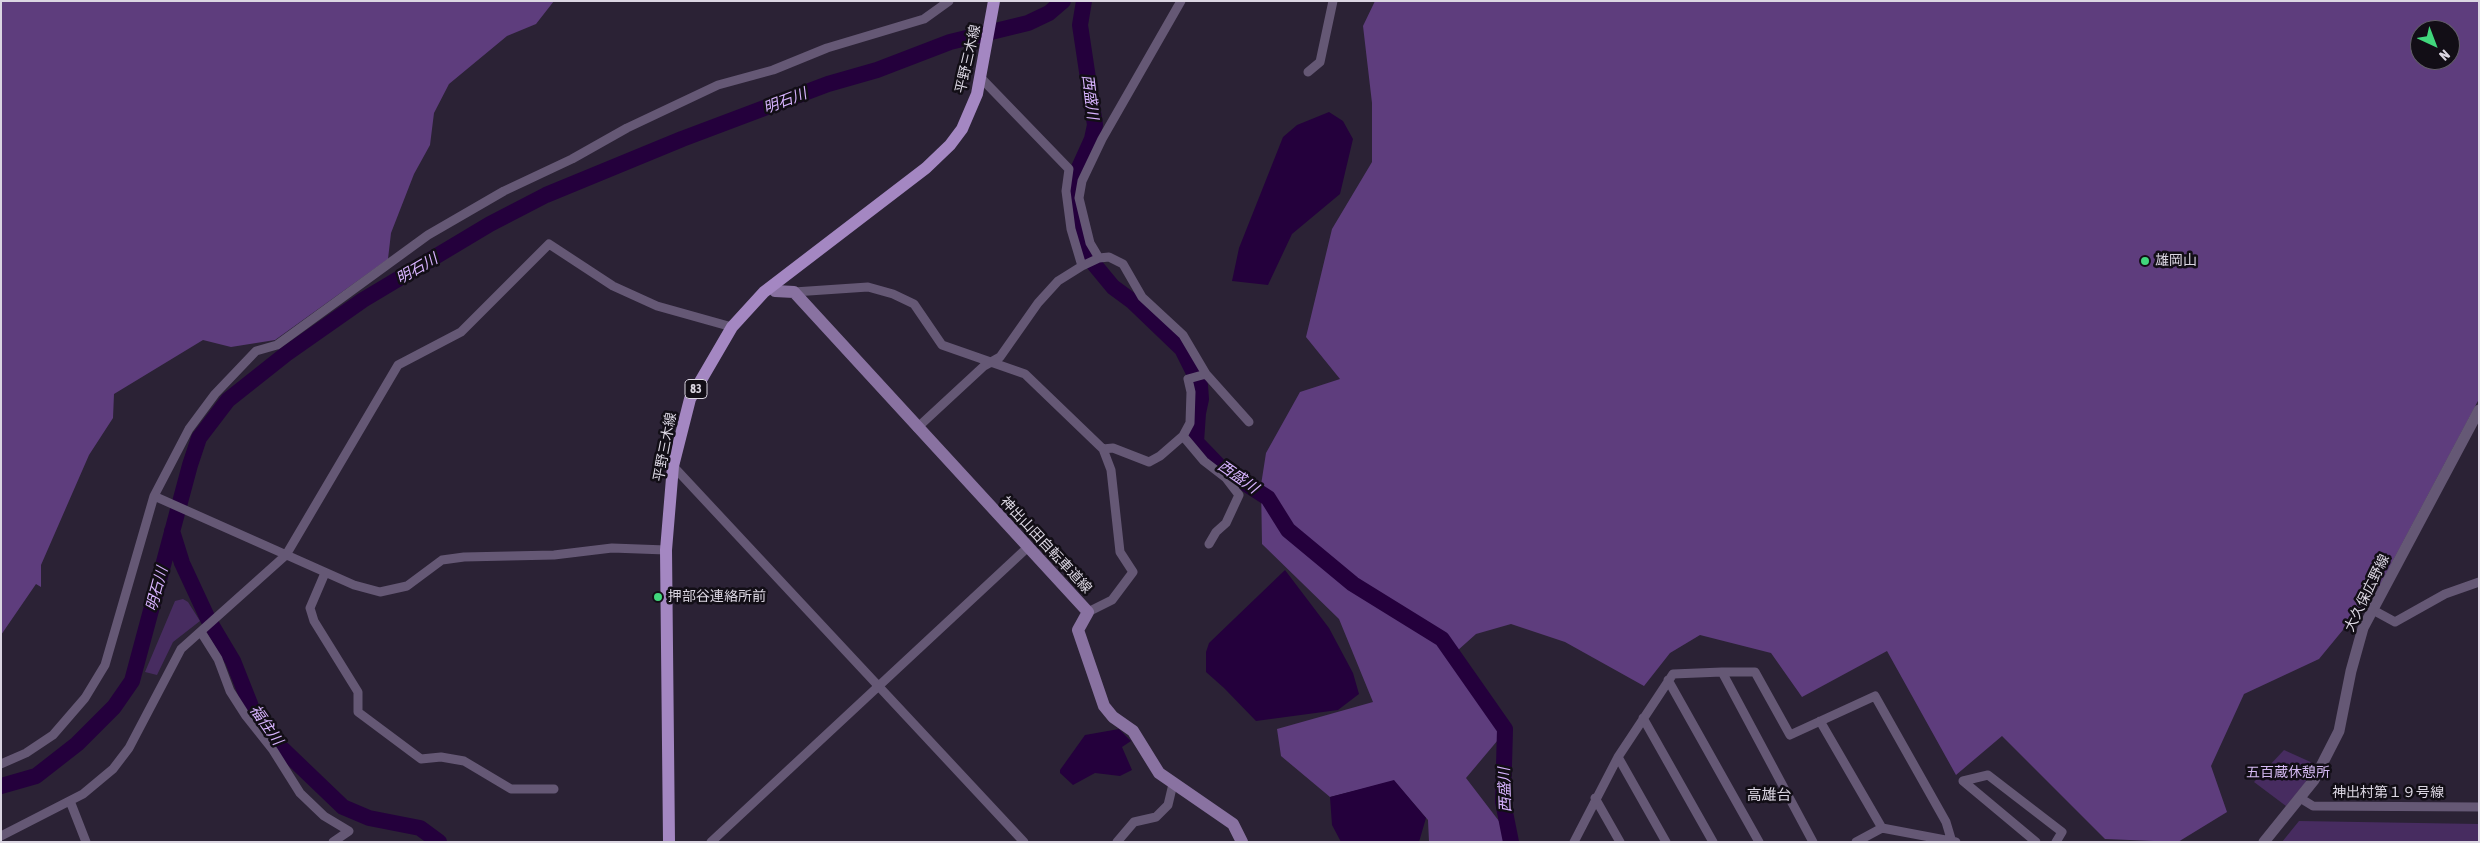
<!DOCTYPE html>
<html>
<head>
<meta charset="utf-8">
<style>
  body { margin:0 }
  #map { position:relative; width:2480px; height:843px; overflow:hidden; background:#2b2235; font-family:"Asap Condensed",sans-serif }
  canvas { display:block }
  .frame { position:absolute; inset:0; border:2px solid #dbd6e2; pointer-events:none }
  .north { position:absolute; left:2410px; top:20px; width:50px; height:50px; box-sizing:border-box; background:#120e16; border:1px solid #625e68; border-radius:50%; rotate:137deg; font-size:14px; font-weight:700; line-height:20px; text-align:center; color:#dbd6e2 }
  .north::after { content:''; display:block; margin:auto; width:18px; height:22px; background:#41d77c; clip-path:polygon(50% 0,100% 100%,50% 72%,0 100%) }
</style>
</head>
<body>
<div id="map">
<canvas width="2480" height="843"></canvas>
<div class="frame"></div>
<div class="north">N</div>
</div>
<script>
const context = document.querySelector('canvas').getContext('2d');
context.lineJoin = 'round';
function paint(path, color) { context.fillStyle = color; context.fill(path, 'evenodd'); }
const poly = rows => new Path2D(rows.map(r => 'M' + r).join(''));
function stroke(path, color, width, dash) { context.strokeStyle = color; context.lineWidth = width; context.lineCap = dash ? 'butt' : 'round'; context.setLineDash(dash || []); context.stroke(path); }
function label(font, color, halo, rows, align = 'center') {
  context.font = font + ' "Asap Condensed","Noto Sans JP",sans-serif'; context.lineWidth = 5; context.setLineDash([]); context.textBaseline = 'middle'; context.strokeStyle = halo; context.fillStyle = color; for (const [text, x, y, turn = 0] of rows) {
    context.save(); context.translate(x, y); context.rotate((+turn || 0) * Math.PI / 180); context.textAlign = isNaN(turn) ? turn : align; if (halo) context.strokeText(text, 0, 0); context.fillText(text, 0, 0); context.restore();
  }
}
paint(poly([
  [183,599,188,602,200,621,173,642,157,675,145,672,175,601],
  [2284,750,2315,764,2305,783,2286,806,2254,782],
  [2299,821,2479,824,2479,842,2282,842]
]), '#472c60');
paint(poly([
  [1,1,554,1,536,24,507,36,449,84,434,113,430,145,414,174,391,233,388,259,275,340,231,347,203,340,114,394,113,418,89,455,41,565,41,587,36,584,1,635],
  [1375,1,2479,1,2479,399,2380,585,2319,659,2244,694,2211,766,2227,812,2178,842,2105,839,2002,736,1956,775,1887,651,1802,697,1771,653,1700,635,1670,653,1644,686,1565,642,1511,624,1476,634,1457,651,1503,734,1466,778,1515,842,1429,842,1428,820,1394,781,1330,797,1281,756,1277,729,1373,702,1339,619,1262,544,1261,485,1266,453,1300,392,1340,379,1306,337,1332,229,1372,162,1372,103,1363,26],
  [2420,30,2450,30,2450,60,2420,60]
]), '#5e3d7d');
paint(poly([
  [1329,112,1343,121,1353,139,1340,194,1292,234,1268,285,1232,281,1239,248,1283,137,1297,125],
  [1285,570,1329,628,1353,673,1359,694,1338,710,1256,721,1224,688,1206,672,1206,652,1209,643],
  [1119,729,1131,741,1122,747,1132,770,1120,776,1095,773,1073,785,1060,773,1060,770,1085,735],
  [1394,780,1426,818,1419,842,1341,842,1332,825,1330,797]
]), '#24003c');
stroke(poly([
  [1084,1,1080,25,1095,125,1092,139,1073,181,1072,199,1079,231,1089,258,1113,287,1132,301,1182,349,1200,385,1201,399,1198,413,1196,442,1220,467,1268,498,1288,530,1353,584,1442,639,1505,729,1503,802,1511,842],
  [172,531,182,563,208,619,233,661,254,714,271,738,343,807,369,818,420,828,439,842],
  [1,786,36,776,77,744,114,707,132,681,190,465,199,438,228,400,286,354,363,300,490,224,546,195,682,139,828,84,877,70,950,42,1028,23,1049,13,1063,1]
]), '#24003c', 16);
stroke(poly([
  [1308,72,1320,62,1333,1],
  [981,78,1069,169,1066,191,1071,229,1082,266],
  [1099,258,1090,243,1079,198,1082,181,1102,139,1181,1],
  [794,292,868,287,893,294,914,304,942,345,1025,374,1103,449,1111,470,1120,552,1133,572,1112,600,1088,612],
  [917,428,984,366,1000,357,1038,303,1058,281,1082,266,1099,258,1109,257,1123,264,1142,297,1183,335,1206,374,1249,422],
  [1183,436,1204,461,1226,478,1239,495,1226,523,1216,532,1209,544],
  [1103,449,1113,448,1149,462,1160,456,1183,436,1190,423,1191,392,1188,379,1206,374],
  [673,466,1024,842],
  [154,496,354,585,380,592,407,586,442,560,464,557,554,555,612,548,666,550],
  [325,573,310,608,314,621,358,692,358,712,421,759,441,757,464,761,511,789,554,789],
  [2373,610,2395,622,2445,594,2479,582],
  [201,632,218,659,230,691,246,716,273,750,300,793,324,816,349,831,333,842],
  [1722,672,1813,842],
  [1668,680,1759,842],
  [1643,718,1713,842],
  [1820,721,1882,828],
  [1618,757,1666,842],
  [1,764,26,753,53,735,85,698,105,665,154,496,189,429,215,394,256,351,277,345,428,235,504,191,572,159,627,128,718,85,773,70,827,48,924,19,949,1],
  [1963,781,1988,775,2062,832,2056,842],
  [1963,781,2036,842],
  [1595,798,1620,842],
  [2300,798,2313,806,2479,807],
  [70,801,86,842],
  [1,836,83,794,113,769,129,748,181,649,286,555,398,365,461,332,549,244,613,286,657,306,732,327],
  [711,842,1027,548],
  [1117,842,1134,822,1156,817,1168,805,1173,784],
  [1574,842,1618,757,1673,674,1722,672,1755,672,1790,735,1875,696,1946,822,1952,842],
  [1856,842,1882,828,1956,842]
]), '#655875', 9);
stroke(poly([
  [2264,842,2314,780,2339,731,2351,671,2363,628,2479,410]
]), '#655875', 11);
stroke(poly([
  [775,291,794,292,1088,612,1078,630,1104,706,1113,717,1133,731,1159,773,1233,824,1242,842]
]), '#8972a1', 12);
stroke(poly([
  [669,842,666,550,673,466,690,399,732,327,764,292,926,168,950,145,962,129,977,94,994,1]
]), '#a487c2', 12);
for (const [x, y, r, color] of [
  [2145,261,5,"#41d77c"],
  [658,597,5,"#41d77c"]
]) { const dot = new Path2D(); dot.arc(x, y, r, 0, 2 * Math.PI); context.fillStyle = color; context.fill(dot); stroke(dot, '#120e16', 2); }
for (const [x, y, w] of [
  [696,389,22]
]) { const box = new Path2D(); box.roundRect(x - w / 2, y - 9.5, w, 19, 4); context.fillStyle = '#120e16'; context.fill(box); stroke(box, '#dbd6e2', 1); }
label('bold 12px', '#dbd6e2', null, [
  ["83",696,389]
]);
label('14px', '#dbd6e2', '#120e16', [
  ["平野三木線",968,59,-77],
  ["平野三木線",665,447,-79],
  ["神出山田自転車道線",1046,545,47],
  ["大久保広野線",2367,593,-64],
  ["神出村第１９号線",2388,793]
]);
label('14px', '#dbd6e2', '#120e16', [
  ["雄岡山",2155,261],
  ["押部谷連絡所前",668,597]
], 'left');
label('14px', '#d5baf3', '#120e16', [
  ["五百蔵休憩所",2288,773]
]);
label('italic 15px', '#d7b3fe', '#120e16', [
  ["西盛川",1090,97,83],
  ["明石川",785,101,-21],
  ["明石川",417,269,-30],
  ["西盛川",1238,477,35],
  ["明石川",157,589,-75],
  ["福住川",266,725,55],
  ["西盛川",1505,790,-92]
]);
label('15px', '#dbd6e2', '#120e16', [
  ["高雄台",1769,795]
]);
</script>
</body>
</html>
